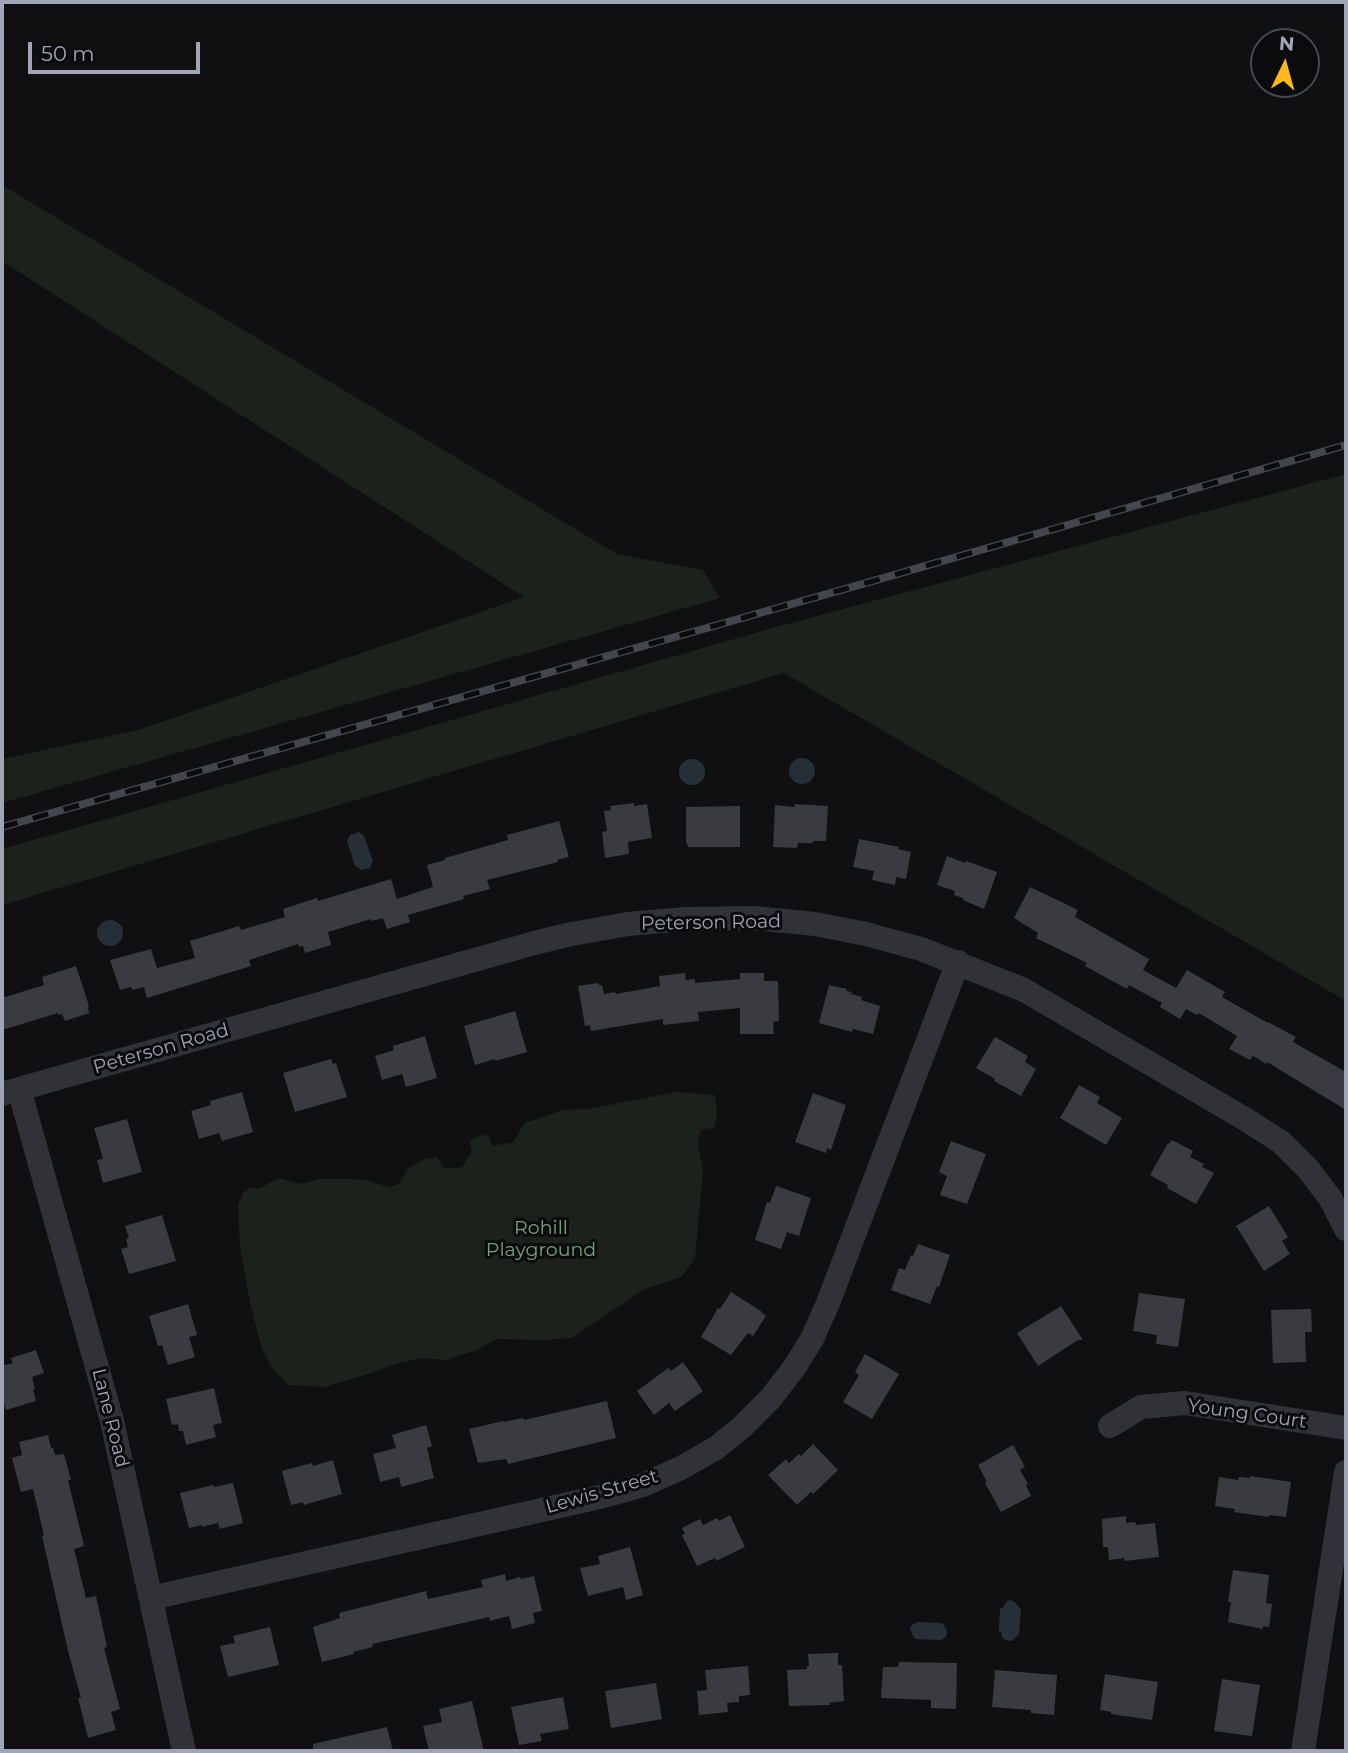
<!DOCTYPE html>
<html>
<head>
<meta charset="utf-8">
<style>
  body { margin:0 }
  #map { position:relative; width:1348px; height:1753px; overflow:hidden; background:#101012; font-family:Montserrat,sans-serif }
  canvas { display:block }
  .frame { position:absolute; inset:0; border:4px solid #a0a6b5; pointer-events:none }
  .north { position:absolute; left:1250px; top:28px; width:70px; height:70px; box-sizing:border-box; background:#0b0b0d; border:2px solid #474950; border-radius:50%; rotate:5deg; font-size:19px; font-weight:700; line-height:28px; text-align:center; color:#a0a6b5 }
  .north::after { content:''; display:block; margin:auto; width:24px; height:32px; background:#ffb91b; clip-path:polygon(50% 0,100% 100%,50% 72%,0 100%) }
  .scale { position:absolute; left:28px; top:42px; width:172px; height:32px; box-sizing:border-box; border:4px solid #a0a6b5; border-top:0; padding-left:9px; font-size:21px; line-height:24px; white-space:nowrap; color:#a0a6b5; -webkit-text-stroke:5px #0b0b0d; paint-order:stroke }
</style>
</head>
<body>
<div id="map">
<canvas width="1348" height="1753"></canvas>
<div class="frame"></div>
<div class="north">N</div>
<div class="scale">50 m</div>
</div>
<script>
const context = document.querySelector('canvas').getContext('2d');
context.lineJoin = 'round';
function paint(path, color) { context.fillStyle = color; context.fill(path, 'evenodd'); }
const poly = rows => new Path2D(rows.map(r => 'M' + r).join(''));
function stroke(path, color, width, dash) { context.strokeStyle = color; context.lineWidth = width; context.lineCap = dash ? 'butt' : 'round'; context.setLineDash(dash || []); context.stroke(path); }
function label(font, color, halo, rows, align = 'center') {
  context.font = font + ' Montserrat,sans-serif'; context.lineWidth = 6; context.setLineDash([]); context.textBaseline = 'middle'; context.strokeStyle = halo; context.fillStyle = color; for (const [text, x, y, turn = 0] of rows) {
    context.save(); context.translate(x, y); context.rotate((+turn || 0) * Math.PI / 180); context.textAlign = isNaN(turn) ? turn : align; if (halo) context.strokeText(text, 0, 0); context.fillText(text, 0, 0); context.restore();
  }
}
paint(poly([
  [2,185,617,554,703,570,720,598,2,803,2,759,138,730,524,597,2,261],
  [1346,474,1346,1001,784,673,2,905,2,849,776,627],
  [676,1092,715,1095,717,1113,715,1127,701,1130,698,1144,703,1169,695,1259,681,1277,643,1290,572,1338,544,1340,497,1339,474,1351,446,1360,423,1358,394,1364,378,1371,324,1387,288,1385,272,1368,261,1346,251,1307,240,1248,238,1205,243,1193,249,1188,260,1188,279,1178,301,1184,319,1179,352,1179,366,1180,389,1187,399,1184,407,1169,422,1160,436,1157,445,1169,462,1167,472,1151,469,1141,480,1135,489,1136,492,1146,513,1142,525,1123,563,1110,588,1109]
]), '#1a221b');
paint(poly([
  '789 771a13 13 0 1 1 26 0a13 13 0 1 1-26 0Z',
  '679 772a13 13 0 1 1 26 0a13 13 0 1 1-26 0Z',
  [359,832,364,836,373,861,370,868,361,870,355,866,347,841,350,835],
  '97 933a13 13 0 1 1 26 0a13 13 0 1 1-26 0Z',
  [1010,1600,1015,1602,1021,1609,1019,1634,1012,1641,1005,1640,1002,1637,1001,1632,999,1632,1000,1608,1003,1608,1006,1602],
  [918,1622,942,1623,947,1630,947,1634,945,1638,941,1640,916,1639,913,1636,910,1629,912,1625]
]), '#262f37');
paint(poly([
  [634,803,634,806,647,804,652,838,628,842,629,854,605,858,602,832,607,831,604,811,611,810,610,806],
  [795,804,828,806,826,841,813,841,813,843,798,843,797,848,773,847,775,805,795,807],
  [740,806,740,847,688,847,687,843,686,843,686,807],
  [559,821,569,857,557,860,558,862,487,880,490,889,463,896,464,899,408,915,410,922,387,929,383,918,372,921,371,919,328,932,331,945,305,953,303,946,299,947,298,944,249,960,251,966,147,998,144,987,132,990,131,987,120,990,110,960,151,949,157,968,195,958,190,941,239,926,241,930,285,917,283,909,317,898,318,901,338,895,391,879,397,899,433,887,427,865,445,860,445,858,508,840,507,835],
  [859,839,899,847,898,849,911,852,906,879,896,877,895,885,872,880,874,871,853,867],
  [947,856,965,863,966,861,997,872,984,909,963,900,963,898,954,895,955,891,937,885],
  [1030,887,1078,910,1075,917,1149,959,1143,970,1176,988,1187,970,1225,992,1222,997,1268,1023,1268,1022,1296,1037,1293,1042,1346,1072,1346,1110,1267,1062,1266,1064,1253,1056,1250,1060,1229,1049,1237,1036,1199,1013,1197,1015,1186,1009,1180,1019,1160,1007,1162,1003,1129,985,1127,989,1085,966,1087,963,1036,938,1038,933,1014,918],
  [76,966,89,1006,88,1007,89,1013,65,1021,62,1014,59,1015,58,1013,2,1030,2,998,44,985,42,977],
  [685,973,686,980,695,979,695,983,740,979,740,973,764,973,764,981,778,981,779,1021,773,1022,774,1034,740,1034,740,1008,698,1012,699,1021,663,1025,663,1019,591,1031,590,1025,585,1026,578,986,598,983,599,985,602,985,604,994,615,992,616,994,660,986,659,976],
  [829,985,847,989,846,991,852,992,851,994,862,997,861,1000,880,1006,873,1034,853,1029,852,1032,819,1023],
  [515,1011,527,1052,495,1061,495,1059,475,1065,464,1026],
  [425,1036,437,1078,406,1087,402,1074,382,1080,375,1056,394,1050,393,1046],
  [995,1037,1028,1056,1025,1062,1036,1069,1021,1096,994,1081,995,1079,976,1068],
  [331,1059,333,1064,336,1063,347,1097,295,1112,283,1073],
  [1079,1085,1100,1097,1097,1103,1122,1118,1106,1145,1060,1118],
  [242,1092,253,1132,222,1141,219,1133,199,1139,191,1111,211,1105,210,1101],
  [813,1093,846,1105,831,1150,827,1148,826,1153,795,1142],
  [127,1119,142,1172,103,1183,97,1160,103,1159,94,1128],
  [1172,1140,1193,1151,1190,1157,1204,1164,1202,1167,1214,1173,1196,1204,1167,1188,1168,1185,1150,1175,1168,1143,1169,1144],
  [951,1141,986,1154,967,1204,940,1195,947,1176,939,1172],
  [776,1186,811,1198,799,1236,787,1232,781,1249,755,1240,767,1202,770,1203],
  [1269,1206,1288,1237,1282,1241,1290,1254,1264,1271,1236,1226],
  [162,1215,176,1261,129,1274,121,1249,128,1247,126,1239,129,1238,125,1226],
  [918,1244,950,1255,939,1287,937,1286,930,1304,891,1290,899,1268,905,1270,911,1255,913,1256],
  [731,1292,761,1311,761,1312,766,1316,753,1336,748,1333,731,1355,701,1337,718,1308,720,1309],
  [1139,1293,1185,1299,1178,1347,1156,1344,1157,1335,1133,1331],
  [188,1304,197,1335,189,1337,195,1357,168,1365,162,1345,158,1346,149,1316],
  [1061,1306,1083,1340,1078,1340,1038,1366,1017,1333],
  [1311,1309,1312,1332,1305,1332,1306,1362,1273,1363,1271,1310],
  [36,1350,44,1373,32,1377,35,1389,33,1390,36,1401,6,1410,2,1398,2,1366,13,1363,11,1358],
  [865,1354,899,1374,872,1419,843,1402,859,1375,855,1372],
  [683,1362,703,1391,675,1411,669,1403,654,1415,637,1391,668,1368,671,1371],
  [214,1388,222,1423,213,1425,216,1437,186,1445,183,1431,179,1431,178,1424,172,1425,166,1399],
  [607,1401,616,1438,508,1464,506,1459,478,1463,469,1429,503,1421,503,1422,523,1418,524,1420],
  [426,1425,432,1446,427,1448,434,1478,401,1487,399,1477,380,1482,373,1454,396,1448,392,1435],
  [48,1435,51,1448,53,1448,55,1455,64,1454,71,1480,68,1480,84,1546,74,1549,86,1598,96,1596,107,1647,104,1648,120,1709,111,1712,116,1730,88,1738,78,1698,81,1698,69,1655,42,1536,44,1535,33,1489,21,1492,12,1458,22,1455,19,1442],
  [813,1444,838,1470,813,1494,811,1492,797,1505,768,1475,786,1459,789,1463,799,1454,801,1456],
  [1013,1445,1025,1467,1020,1470,1028,1484,1026,1485,1031,1496,1001,1512,985,1483,987,1482,978,1465],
  [333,1460,342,1494,304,1505,303,1502,291,1505,282,1471,312,1463,313,1466],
  [1250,1476,1291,1482,1286,1517,1269,1515,1269,1517,1234,1512,1235,1509,1215,1506,1219,1477,1238,1480,1239,1477,1250,1478],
  [233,1483,243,1523,220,1529,218,1523,202,1527,202,1525,189,1528,180,1493,213,1485,214,1487],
  [730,1515,745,1547,716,1561,715,1558,697,1566,682,1535,685,1534,682,1528,700,1519,703,1525,717,1518,719,1521],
  [1126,1516,1126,1523,1135,1522,1136,1525,1155,1523,1159,1557,1125,1561,1124,1558,1109,1560,1108,1547,1103,1547,1102,1519],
  [630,1547,643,1595,626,1600,623,1587,588,1596,580,1568,600,1564,598,1556],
  [1233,1570,1269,1575,1266,1603,1272,1604,1269,1627,1263,1626,1263,1629,1228,1622,1231,1602,1228,1602],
  [505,1574,506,1581,520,1577,521,1579,534,1576,542,1611,533,1613,535,1623,512,1629,509,1616,490,1621,489,1617,372,1644,373,1647,353,1652,354,1654,322,1662,313,1627,340,1618,339,1613,426,1591,428,1599,483,1587,481,1580],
  [270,1627,279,1665,228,1677,220,1646,235,1643,233,1636],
  [838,1653,838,1665,842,1665,844,1701,829,1703,830,1705,789,1706,787,1670,807,1669,807,1666,809,1666,808,1654],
  [899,1662,957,1663,956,1709,931,1708,931,1700,881,1698,883,1667,898,1667],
  [748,1666,750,1695,739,1696,739,1702,727,1703,728,1712,699,1715,697,1691,707,1690,705,1670],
  [995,1670,1057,1675,1054,1715,1031,1713,1031,1710,992,1707],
  [1105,1674,1158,1682,1152,1720,1111,1714,1111,1712,1100,1710],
  [1222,1679,1260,1685,1252,1736,1214,1731],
  [656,1683,662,1719,611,1728,605,1691],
  [563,1697,569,1729,540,1734,542,1741,519,1745,511,1707],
  [472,1701,484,1751,429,1751,423,1726,442,1722,439,1709],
  [387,1727,393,1751,313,1751,313,1744]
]), '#3a3b40');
stroke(poly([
  [19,1089,112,1421,184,1751],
  [2,1094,538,942,572,934,628,924,685,919,754,918,815,924,866,934,921,949,1024,990,1245,1119,1281,1142,1308,1169,1330,1198,1346,1229],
  [1110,1426,1141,1407,1185,1403,1346,1428],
  [151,1598,604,1496,643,1485,681,1468,716,1448,742,1427,770,1399,794,1368,812,1339,828,1303,958,962],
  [1303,1751,1346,1472]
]), '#313237', 24);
const rail = poly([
  [2,827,859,585,1346,445]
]);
stroke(rail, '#44464d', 8);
stroke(rail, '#0b0b0d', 5, [16]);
label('19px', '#a0a6b5', '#0b0b0d', [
  ["Peterson Road",711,923,-1],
  ["Peterson Road",161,1049,-16],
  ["Young Court",1247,1414,8],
  ["Lane Road",110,1418,76],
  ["Lewis Street",602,1492,-16]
]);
label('19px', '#75a279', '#0b0b0d', [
  ["Rohill",541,1228],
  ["Playground",541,1250]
]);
</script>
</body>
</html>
